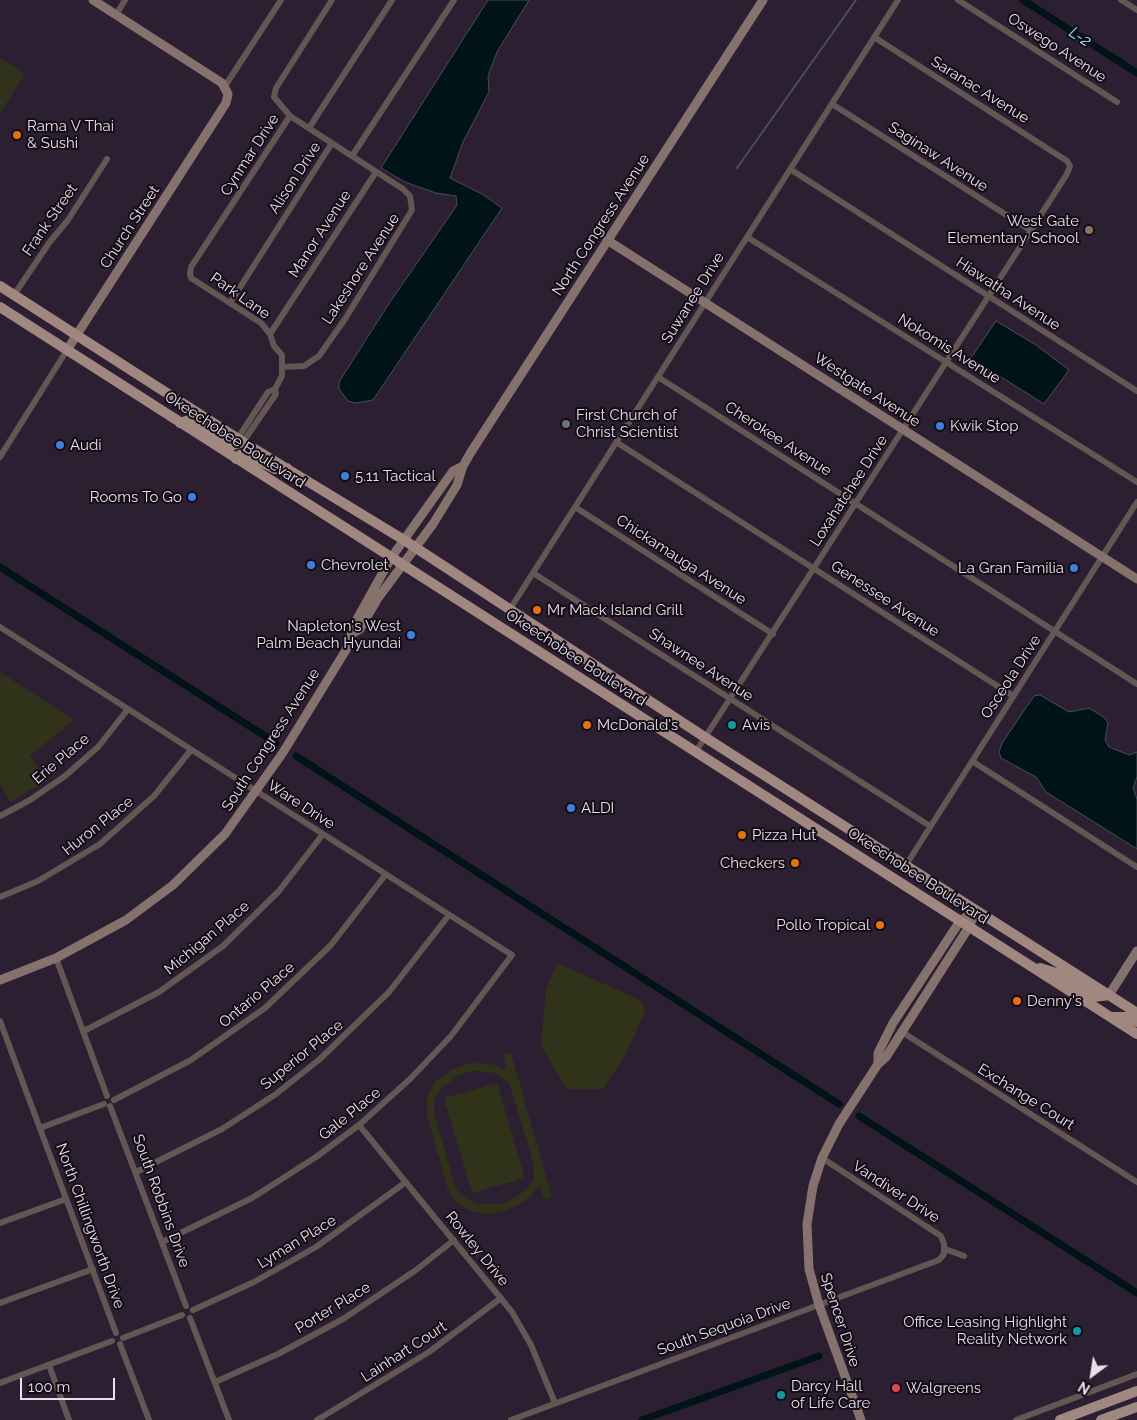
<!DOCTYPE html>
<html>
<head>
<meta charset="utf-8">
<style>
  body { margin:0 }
  #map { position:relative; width:1137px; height:1420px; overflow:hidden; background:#2d1f32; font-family:Raleway,sans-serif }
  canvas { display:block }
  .north { position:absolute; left:1067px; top:1350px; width:50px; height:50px; -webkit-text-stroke:4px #120c14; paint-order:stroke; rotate:211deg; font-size:14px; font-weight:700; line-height:20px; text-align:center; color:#e7dfeb }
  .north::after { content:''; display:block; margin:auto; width:18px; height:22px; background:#e7dfeb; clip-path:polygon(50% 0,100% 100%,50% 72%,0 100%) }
  .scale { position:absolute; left:20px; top:1378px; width:95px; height:22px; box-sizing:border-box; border:2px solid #e7dfeb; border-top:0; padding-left:6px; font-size:15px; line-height:18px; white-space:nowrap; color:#e7dfeb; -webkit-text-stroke:4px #120c14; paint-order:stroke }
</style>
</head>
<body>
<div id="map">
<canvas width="1137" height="1420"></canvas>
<div class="north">N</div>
<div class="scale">100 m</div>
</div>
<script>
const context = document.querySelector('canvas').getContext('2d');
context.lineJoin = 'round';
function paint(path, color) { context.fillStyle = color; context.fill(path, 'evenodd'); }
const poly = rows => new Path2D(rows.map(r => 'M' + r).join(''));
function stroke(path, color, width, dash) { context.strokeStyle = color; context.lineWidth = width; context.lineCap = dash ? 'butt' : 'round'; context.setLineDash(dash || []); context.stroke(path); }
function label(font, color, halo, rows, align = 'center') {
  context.font = font + ' Raleway,sans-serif'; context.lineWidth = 4; context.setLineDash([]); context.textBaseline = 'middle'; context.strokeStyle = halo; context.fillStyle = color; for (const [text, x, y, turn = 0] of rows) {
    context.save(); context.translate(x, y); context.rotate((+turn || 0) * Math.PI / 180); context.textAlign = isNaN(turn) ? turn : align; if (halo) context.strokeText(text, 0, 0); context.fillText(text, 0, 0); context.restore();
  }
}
paint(poly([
  [0,58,25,74,0,113],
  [0,672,74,720,30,756,47,780,10,802,0,783],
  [557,963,640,1000,645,1011,626,1054,603,1089,566,1089,541,1045,546,990],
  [511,1053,552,1197,544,1199,540,1185,528,1199,510,1209,490,1214,472,1211,458,1204,448,1190,427,1115,427,1098,434,1083,451,1070,466,1064,481,1063,495,1065,507,1070,503,1055],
  [472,1071,496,1073,509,1083,534,1165,534,1178,528,1188,515,1198,501,1204,477,1204,460,1195,455,1186,434,1113,434,1100,441,1088,457,1076],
  [497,1083,525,1178,472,1193,444,1098]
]), '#30321a');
const water = poly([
  [488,0,529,0,497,52,488,76,489,92,463,142,450,178,482,194,502,208,373,400,356,403,348,401,339,389,339,382,388,305,457,205,456,196,436,193,405,182,381,168,488,0],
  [996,321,1036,345,1069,370,1044,404,971,358,996,321],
  [1040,695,1069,712,1089,708,1105,718,1108,723,1105,740,1109,747,1129,755,1137,752,1137,777,1133,788,1137,799,1137,849,1046,792,1036,777,1001,758,999,752,1002,743,1034,696,1040,695]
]);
paint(water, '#001318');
stroke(water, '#455057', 1);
stroke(poly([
  [737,168,856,0]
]), '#455057', 2);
stroke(poly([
  [1023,0,1137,73],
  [0,567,276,743],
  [296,756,839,1104],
  [859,1116,1137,1293],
  [642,1420,819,1356]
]), '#001318', 7);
stroke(poly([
  [958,0,1117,102],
  [1121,0,1137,10],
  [116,15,125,0],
  [225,86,281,0],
  [832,104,1030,230],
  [309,128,392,0],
  [352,156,454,0],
  [790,169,1137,391],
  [747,237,1137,482],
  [14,295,49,243,68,220,107,159],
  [230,303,332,143],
  [270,334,376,172],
  [283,367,304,366,319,356,345,319,412,210,410,196,403,189,290,116,274,97,276,88,332,0],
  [658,377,1137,684],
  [238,438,268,392,275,389],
  [243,442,276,394,275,389,282,376,282,355,274,346,270,334,261,323,191,278,190,274,191,267,290,116],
  [616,442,1013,696],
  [0,457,67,350],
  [575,507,773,634],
  [533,573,930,826],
  [510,609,898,0],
  [0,627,512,955,451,1036,410,1079,359,1125,316,1157,252,1198,162,1242],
  [695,753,1067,174,1070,166,1067,161,874,37],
  [972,761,1137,867],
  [0,816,30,800,65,776,98,747,128,709],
  [906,865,1137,502],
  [0,897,38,881,100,844,154,796,191,750],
  [56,958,107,1096],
  [0,1021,116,1333],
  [84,1031,159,992,223,946,279,891,323,834],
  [902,1032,1137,1182],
  [114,1100,191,1060,265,1008,331,945,386,874],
  [110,1106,186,1306],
  [359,1125,512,1312,531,1345,555,1403],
  [40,1128,104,1104],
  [136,1172,222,1129,276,1094,320,1059,389,992,449,915],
  [0,1223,66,1199],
  [945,1249,964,1256],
  [0,1303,93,1269],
  [193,1310,254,1282,316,1247,406,1182],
  [190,1318,229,1420],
  [123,1338,182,1315],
  [120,1344,149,1420],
  [49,1365,69,1420],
  [215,1382,278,1354,343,1319,416,1270,454,1240],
  [0,1383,112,1341],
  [317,1420,429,1352,501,1298],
  [511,1420,939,1260,944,1254,944,1244,941,1236,822,1158],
  [1016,1420,1137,1374]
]), '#635653', 6);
stroke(poly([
  [607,240,1137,579],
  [67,350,226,103,228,94,222,83,93,0],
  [353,633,360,629,378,598,433,524,457,485,463,466,471,452,763,0],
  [0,980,56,958,126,920,173,885,225,834,282,754,346,650,356,621,391,558,453,471,463,466],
  [1109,995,1137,951],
  [878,1064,878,1053,893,1023,960,921,975,911],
  [861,1420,819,1305,809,1269,807,1224,813,1186,822,1158,839,1124,878,1064,886,1057,969,927,976,911]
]), '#85726c', 9);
stroke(poly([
  [0,286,243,442,404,540,706,738,1137,1013],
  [0,307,1137,1034],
  [180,423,189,420,233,445,243,442],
  [236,459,240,455,247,455,275,469,287,468],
  [1040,968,1056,973,1094,997,1109,995],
  [1110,1017,1128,1017,1137,1022],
  [1060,1420,1137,1391],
  [1101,1420,1137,1407]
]), '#a0877f', 10);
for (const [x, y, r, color] of [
  [17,135,5,"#e8710a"],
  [1089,230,5,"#8d6e63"],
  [566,424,5,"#6b7280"],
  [940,426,5,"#3f7fe0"],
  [60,445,5,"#3f7fe0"],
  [345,476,5,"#3f7fe0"],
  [192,497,5,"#3f7fe0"],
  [311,565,5,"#3f7fe0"],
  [1074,568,5,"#3f7fe0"],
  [537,610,5,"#e8710a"],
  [411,635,5,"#3f7fe0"],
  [587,725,5,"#e8710a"],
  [732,725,5,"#0f9aa8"],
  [571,808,5,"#3f7fe0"],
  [742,835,5,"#e8710a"],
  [795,863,5,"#e8710a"],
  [880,925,5,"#e8710a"],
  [1017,1001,5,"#e8710a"],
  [1077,1331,5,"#0f9aa8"],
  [896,1388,5,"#e0444e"],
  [781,1395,5,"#0f9aa8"]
]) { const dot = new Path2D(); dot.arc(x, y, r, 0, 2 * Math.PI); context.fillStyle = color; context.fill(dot); stroke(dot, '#120c14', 2); }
label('15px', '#e7dfeb', '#120c14', [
  ["Oswego Avenue",1057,48,33],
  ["Saranac Avenue",980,90,32],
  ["Cynmar Drive",250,155,-57],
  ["Saginaw Avenue",938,157,33],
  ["Alison Drive",295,178,-57],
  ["Frank Street",50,220,-55],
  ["North Congress Avenue",601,225,-57],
  ["Church Street",130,227,-57],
  ["Manor Avenue",320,234,-57],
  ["Lakeshore Avenue",361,269,-57],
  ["Hiawatha Avenue",1008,294,33],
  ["Park Lane",240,296,35],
  ["Suwanee Drive",693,298,-58],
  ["Nokomis Avenue",949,349,32],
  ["Westgate Avenue",867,390,33],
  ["Cherokee Avenue",778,439,33],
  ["Okeechobee Boulevard",235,440,33],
  ["Loxahatchee Drive",849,491,-57],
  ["Chickamauga Avenue",681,560,33],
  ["Genessee Avenue",885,599,33],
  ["Okeechobee Boulevard",576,658,33],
  ["Shawnee Avenue",701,665,33],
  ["Osceola Drive",1011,677,-57],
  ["South Congress Avenue",271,740,-57],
  ["Erie Place",61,759,-40],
  ["Ware Drive",301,805,33],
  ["Huron Place",98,826,-38],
  ["Okeechobee Boulevard",918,876,33],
  ["Michigan Place",207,938,-40],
  ["Ontario Place",257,995,-40],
  ["Superior Place",302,1055,-39],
  ["Exchange Court",1026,1097,32],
  ["Gale Place",350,1114,-39],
  ["Vandiver Drive",896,1192,33],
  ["South Robbins Drive",161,1201,70],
  ["North Chillingworth Drive",90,1226,70],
  ["Lyman Place",297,1242,-31],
  ["Rowley Drive",477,1249,51],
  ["Porter Place",333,1308,-31],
  ["Spencer Drive",840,1320,72],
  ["South Sequoia Drive",724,1327,-20],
  ["Lainhart Court",404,1352,-33]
]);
label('15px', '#e7dfeb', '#120c14', [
  ["Rama V Thai",27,126],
  ["& Sushi",27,143],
  ["West Gate",1079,221,"right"],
  ["Elementary School",1079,238,"right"],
  ["First Church of",576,415],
  ["Christ Scientist",576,432],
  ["Kwik Stop",950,426],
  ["Audi",70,445],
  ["5.11 Tactical",355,476],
  ["Rooms To Go",182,497,"right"],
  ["Chevrolet",321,565],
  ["La Gran Familia",1064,568,"right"],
  ["Mr Mack Island Grill",547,610],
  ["Napleton's West",401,626,"right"],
  ["Palm Beach Hyundai",401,643,"right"],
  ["McDonald's",597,725],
  ["Avis",742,725],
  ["ALDI",581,808],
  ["Pizza Hut",752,835],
  ["Checkers",785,863,"right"],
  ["Pollo Tropical",870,925,"right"],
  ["Denny's",1027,1001],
  ["Office Leasing Highlight",1067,1322,"right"],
  ["Reality Network",1067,1339,"right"],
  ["Darcy Hall",791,1386],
  ["of Life Care",791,1403],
  ["Walgreens",906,1388]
], 'left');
label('italic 16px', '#9be9fc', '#120c14', [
  ["L-2",1080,37,33]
]);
</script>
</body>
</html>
